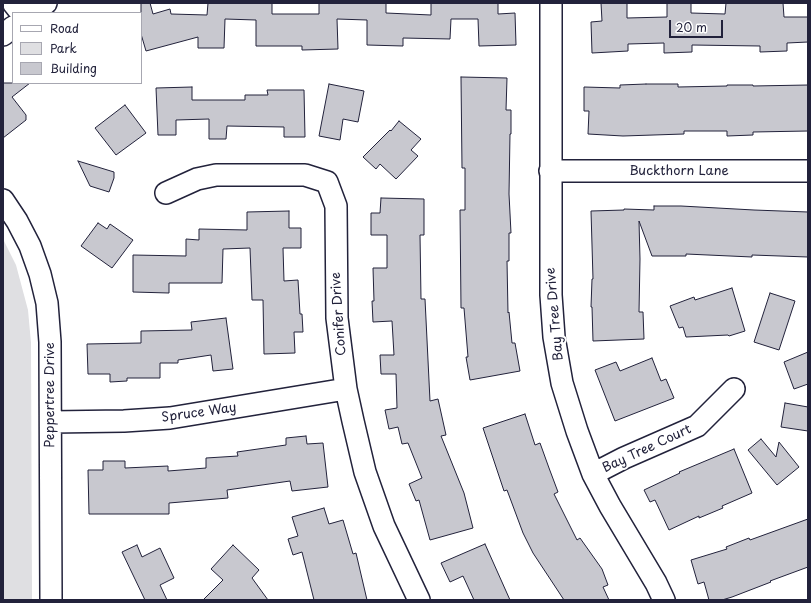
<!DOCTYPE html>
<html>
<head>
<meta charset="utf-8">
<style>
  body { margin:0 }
  #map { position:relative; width:811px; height:603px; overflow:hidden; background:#fff; font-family:"Playpen Sans",sans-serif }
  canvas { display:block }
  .frame { position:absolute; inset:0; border:4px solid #22223b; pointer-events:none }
  .legend { position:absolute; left:12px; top:12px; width:130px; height:72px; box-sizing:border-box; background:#fff; border:1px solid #a7a7b1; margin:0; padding:5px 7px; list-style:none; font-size:12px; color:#22223b }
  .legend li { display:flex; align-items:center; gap:8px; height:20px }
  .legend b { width:20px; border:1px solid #a7a7b1 }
  .scale { position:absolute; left:669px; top:20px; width:54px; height:18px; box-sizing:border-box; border:2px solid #22223b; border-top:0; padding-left:5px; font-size:12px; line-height:14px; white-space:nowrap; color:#22223b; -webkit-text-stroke:3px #fff; paint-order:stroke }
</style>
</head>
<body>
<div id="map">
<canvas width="811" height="603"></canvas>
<div class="frame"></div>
<ul class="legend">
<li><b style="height:5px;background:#fff"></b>Road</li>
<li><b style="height:11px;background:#dfdfe2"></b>Park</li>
<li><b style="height:11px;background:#c8c8cf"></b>Building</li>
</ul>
<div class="scale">20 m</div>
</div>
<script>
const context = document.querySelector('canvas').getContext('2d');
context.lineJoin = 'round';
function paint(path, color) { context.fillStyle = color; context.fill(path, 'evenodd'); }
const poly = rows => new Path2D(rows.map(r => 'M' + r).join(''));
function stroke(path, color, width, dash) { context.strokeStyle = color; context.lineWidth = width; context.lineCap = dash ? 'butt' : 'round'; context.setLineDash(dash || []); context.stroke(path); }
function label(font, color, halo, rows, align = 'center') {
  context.font = font + ' "Playpen Sans",sans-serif'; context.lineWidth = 4; context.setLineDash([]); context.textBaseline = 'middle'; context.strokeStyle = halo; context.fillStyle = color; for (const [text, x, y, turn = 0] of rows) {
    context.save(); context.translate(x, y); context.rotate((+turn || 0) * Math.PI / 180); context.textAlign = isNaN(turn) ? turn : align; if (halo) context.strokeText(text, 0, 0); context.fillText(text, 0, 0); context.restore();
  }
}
paint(poly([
  [3,239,16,265,28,310,31,343,32,600,3,600]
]), '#dfdfe2');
const building = poly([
  [141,3,150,3,153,14,170,9,171,14,207,15,208,3,272,3,272,14,319,14,319,3,386,3,386,13,431,15,431,3,498,3,498,14,515,13,516,45,479,46,478,19,451,19,450,39,403,38,403,46,367,45,367,20,337,19,338,49,302,50,302,46,256,46,256,20,225,19,224,48,198,48,198,37,146,51,141,34,141,3],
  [601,3,627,3,627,18,667,17,667,3,691,3,691,13,725,14,726,3,783,3,784,17,808,17,808,42,787,43,787,51,760,52,760,46,692,45,692,52,664,53,664,43,628,44,628,51,592,53,591,22,602,21,601,3],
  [461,77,507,78,506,110,511,110,511,134,510,134,509,194,511,233,509,233,509,261,507,261,508,313,509,312,512,343,515,343,520,371,470,380,466,357,468,357,464,308,461,308,460,210,465,210,465,168,462,168,461,77],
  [3,83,30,83,12,97,26,115,26,120,3,138,3,83],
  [329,84,364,91,358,122,343,119,340,140,319,136,329,84],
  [646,84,678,84,678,87,727,86,727,85,753,85,753,86,808,85,808,131,753,132,753,135,727,136,727,131,684,131,684,134,623,136,588,134,589,111,584,111,584,87,620,88,620,85,646,84],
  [192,87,192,100,245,100,245,95,268,95,267,90,304,90,305,137,284,137,284,127,227,126,226,139,209,139,209,119,176,120,176,135,158,135,156,88,192,87],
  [125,105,146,133,116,155,95,128,125,105],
  [399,121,421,139,411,150,418,156,396,179,380,164,376,169,363,157,390,130,391,131,399,121],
  [78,161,114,172,114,178,109,192,90,186,78,161],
  [381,198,424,199,424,235,420,235,421,299,425,299,430,401,438,399,446,435,441,436,464,493,473,528,430,540,419,500,416,501,409,484,422,478,408,443,402,444,398,427,389,429,385,410,397,408,396,374,381,374,380,355,394,355,392,321,373,322,372,301,374,301,373,268,387,268,387,235,371,235,371,213,380,213,381,198],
  [654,206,681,206,754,210,808,212,808,257,752,255,752,257,686,254,686,256,652,256,639,221,640,259,639,312,643,312,644,339,593,341,592,307,591,307,592,279,593,279,591,211,624,210,624,209,654,210,654,206],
  [289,211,289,228,301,228,301,248,283,248,284,281,298,280,300,314,302,314,303,332,294,332,295,353,264,354,263,300,252,300,250,248,223,249,222,283,169,283,169,293,133,292,133,255,186,256,186,239,199,240,199,229,247,230,247,212,289,211],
  [98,223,107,229,110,224,133,240,112,268,81,246,98,223],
  [732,288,745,331,729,336,728,335,686,337,683,327,679,328,670,306,694,297,695,300,732,288],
  [770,293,795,301,779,350,754,342,770,293],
  [226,318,233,369,213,371,211,355,178,360,178,363,160,363,160,378,127,378,127,381,110,382,110,374,88,374,87,344,141,343,141,331,192,330,191,322,226,318],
  [808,352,808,384,794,389,784,362,808,352],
  [652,358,661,381,666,379,674,398,615,421,595,370,616,362,620,371,652,358],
  [785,403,808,407,808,431,781,427,785,403],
  [525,414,535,445,540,443,549,468,558,492,554,494,577,540,580,538,602,569,608,585,603,587,609,600,564,600,533,553,523,533,507,490,504,491,483,428,525,414],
  [306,436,307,444,323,443,328,487,292,491,290,481,227,490,228,498,169,503,169,514,89,514,88,470,103,470,103,461,125,461,125,468,168,466,168,471,206,468,206,458,238,456,237,452,286,445,286,438,306,436],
  [761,439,776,457,779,442,799,467,777,485,748,450,761,439],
  [734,449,752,493,722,506,723,508,699,518,699,516,669,530,655,500,650,502,644,490,680,473,679,472,734,449],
  [324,508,329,524,343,520,353,554,356,553,367,600,314,600,302,552,293,555,288,539,298,536,292,517,324,508],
  [808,519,808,567,770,581,771,582,732,597,722,600,709,600,704,582,698,584,691,560,727,549,726,547,749,538,750,540,808,519],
  [485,544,510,600,474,600,463,576,450,582,441,563,485,544],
  [137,545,142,557,160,548,174,578,160,585,167,600,145,600,122,552,137,545],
  [233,545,259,570,252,578,268,600,203,600,223,580,211,569,233,545]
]);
paint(building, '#c8c8cf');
stroke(building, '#22223b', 1);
const minor = poly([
  [13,3,21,13],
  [551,3,551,295,554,337,562,383,577,431,593,474,610,506,656,583,664,600],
  [32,13,46,3],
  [3,35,13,27],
  [550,171,808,171],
  [166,193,197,179,216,175,305,175,327,182,336,206,337,318,346,389,353,421,365,472,384,526,419,600],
  [3,200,17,221,30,246,40,274,47,303,50,342,51,600],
  [51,422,124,421,170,418,346,389],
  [593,474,624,458,697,426,734,389]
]);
stroke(minor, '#22223b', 24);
stroke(minor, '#fff', 21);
label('13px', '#22223b', '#fff', [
  ["Buckthorn Lane",679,171],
  ["Conifer Drive",339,314,-94],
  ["Bay Tree Drive",555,314,-95],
  ["Peppertree Drive",50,395,-90],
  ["Spruce Way",199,413,-8],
  ["Bay Tree Court",647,449,-25]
]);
</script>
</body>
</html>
